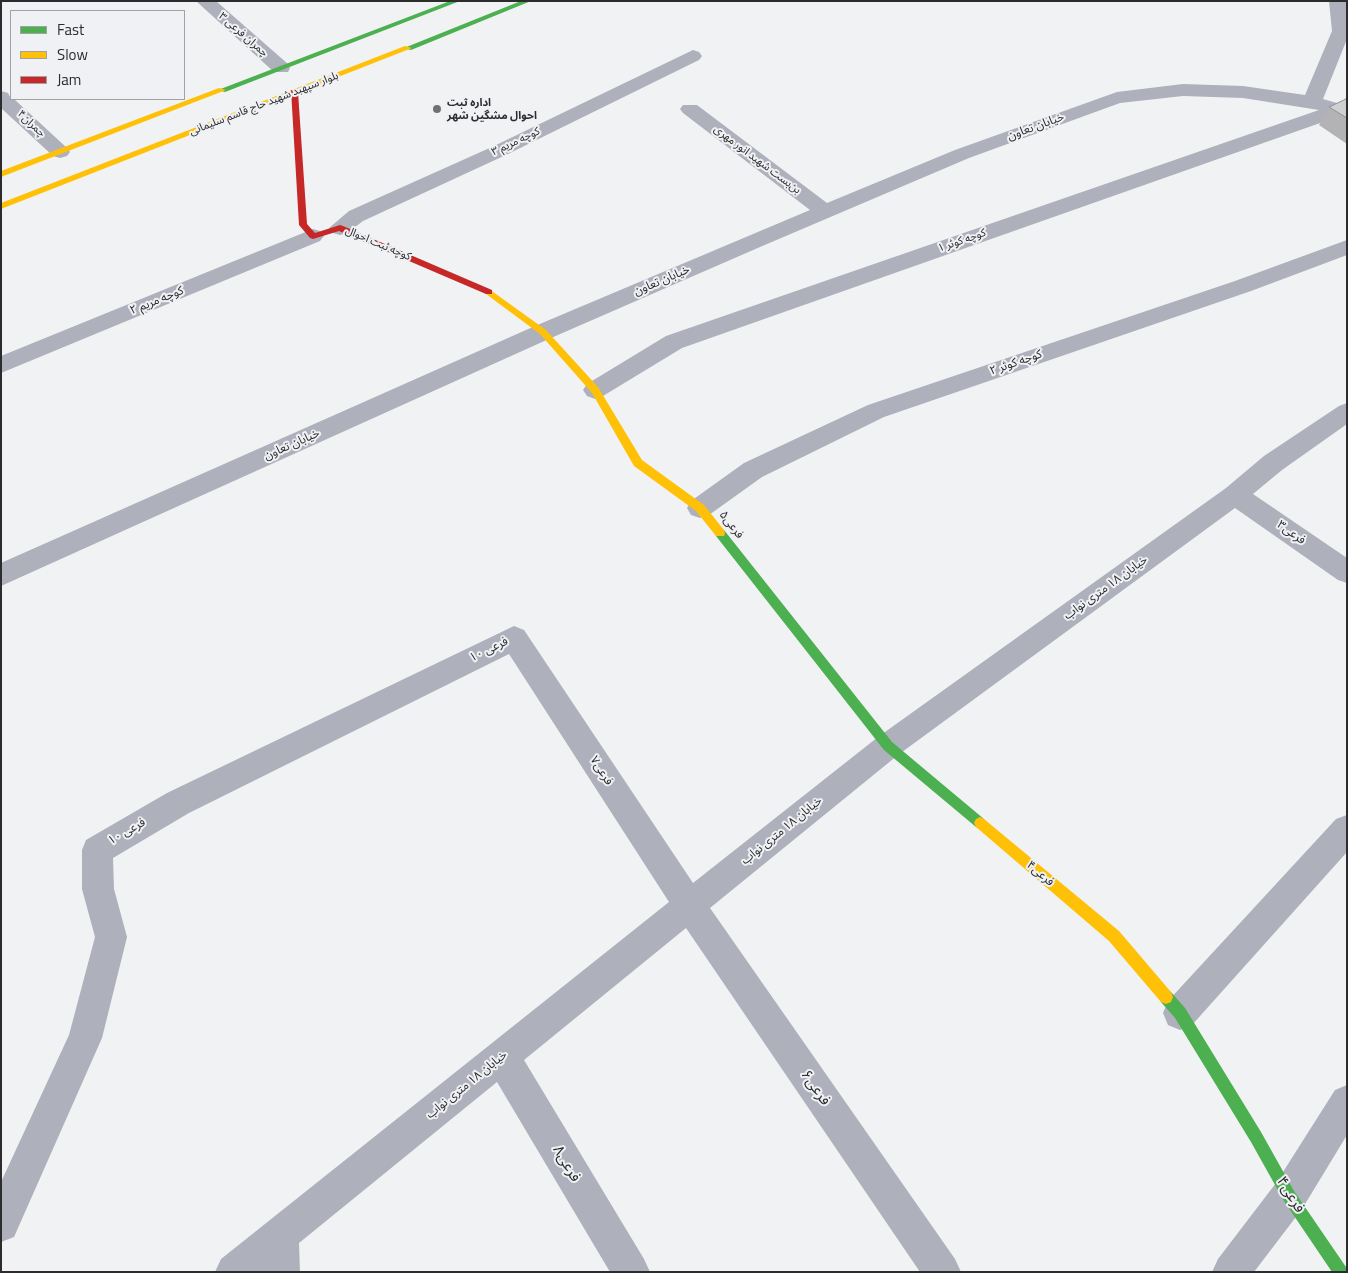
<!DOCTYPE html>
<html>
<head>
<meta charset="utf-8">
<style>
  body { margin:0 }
  #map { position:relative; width:1348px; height:1273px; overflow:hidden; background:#f1f2f4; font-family:"Titillium Web",sans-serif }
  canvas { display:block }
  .frame { position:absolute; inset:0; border:2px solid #2c2c2e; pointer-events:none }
  .legend { position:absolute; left:10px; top:10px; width:175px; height:90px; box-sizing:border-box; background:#f0f1f5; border:1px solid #a2a2a5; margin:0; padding:6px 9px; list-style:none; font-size:15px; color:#2c2c2e }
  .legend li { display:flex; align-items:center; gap:10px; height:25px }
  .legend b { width:25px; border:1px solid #a2a2a5 }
</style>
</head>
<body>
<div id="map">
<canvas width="1348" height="1273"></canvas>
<div class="frame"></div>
<ul class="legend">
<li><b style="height:6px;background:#4caf50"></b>Fast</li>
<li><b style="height:6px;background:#ffc107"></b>Slow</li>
<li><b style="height:6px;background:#c62828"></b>Jam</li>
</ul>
</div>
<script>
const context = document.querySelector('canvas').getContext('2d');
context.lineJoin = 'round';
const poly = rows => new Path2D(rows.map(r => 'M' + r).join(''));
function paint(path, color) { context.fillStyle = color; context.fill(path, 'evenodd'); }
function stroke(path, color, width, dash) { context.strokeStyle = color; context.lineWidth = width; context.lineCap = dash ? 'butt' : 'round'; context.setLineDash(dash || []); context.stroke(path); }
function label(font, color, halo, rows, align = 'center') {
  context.font = font + ' "Titillium Web","Noto Sans Arabic",sans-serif'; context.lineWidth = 4; context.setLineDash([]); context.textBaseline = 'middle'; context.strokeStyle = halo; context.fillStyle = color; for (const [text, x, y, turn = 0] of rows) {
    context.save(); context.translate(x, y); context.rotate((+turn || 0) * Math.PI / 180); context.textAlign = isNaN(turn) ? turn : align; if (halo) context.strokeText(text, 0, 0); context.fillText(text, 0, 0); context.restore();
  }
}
paint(poly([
  [196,1,216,1,288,64,290,68,288,72,274,72,196,1],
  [1329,1,1347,1,1347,39,1323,99,1347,106,1347,118,1340,116,682,348,603,396,595,399,587,396,583,390,587,384,666,336,1319,110,1243,98,1183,96,1120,103,969,158,760,247,551,338,1,586,1,563,535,326,810,210,683,113,680,109,683,105,697,105,827,203,955,150,1117,92,1183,84,1243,86,1305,95,1332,31,1329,1],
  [693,50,699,52,702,56,699,60,508,154,363,221,347,233,340,235,333,233,329,228,349,211,494,146,693,50],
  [1,91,8,93,11,99,14,99,67,148,70,152,67,156,60,158,53,156,1,108,1,91],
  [313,229,320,231,324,236,320,241,1,373,1,356,313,229],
  [1347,240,1347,255,1251,291,884,417,762,477,709,515,700,518,691,515,687,508,691,501,744,463,868,405,1235,281,1347,240],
  [1347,403,1347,424,1282,470,1253,494,1347,558,1347,583,1338,580,1235,508,898,755,710,908,955,1259,961,1272,920,1272,686,928,524,1060,644,1259,650,1272,610,1272,497,1082,299,1243,300,1272,215,1272,221,1259,669,902,509,654,189,813,113,858,114,889,127,937,102,1038,14,1237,1,1242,1,1182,69,1035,95,937,82,889,82,850,86,840,167,793,514,626,524,630,693,883,878,737,1226,488,1264,456,1339,406,1347,403],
  [1347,815,1347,852,1192,1025,1180,1030,1168,1025,1163,1013,1168,1001,1336,819,1347,815],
  [1347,1085,1347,1135,1302,1209,1254,1272,1212,1272,1218,1259,1276,1183,1335,1090,1347,1085]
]), '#aeb0bb');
paint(poly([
  [450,1,460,1,225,92,218,90,450,1],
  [521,1,531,1,411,50,404,48,521,1],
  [720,529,724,530,892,742,984,819,986,823,984,827,980,829,976,827,884,750,716,536,715,533,716,530,720,529],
  [1166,990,1171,992,1185,1008,1261,1132,1294,1191,1346,1267,1347,1272,1332,1272,1284,1201,1251,1142,1175,1018,1161,1002,1159,997,1161,992,1166,990]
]), '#4caf50');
paint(poly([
  [405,46,412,48,1,209,1,203,405,46],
  [219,88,226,90,1,177,1,171,219,88],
  [489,289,546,330,598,387,642,460,704,505,724,530,725,533,724,536,716,536,696,511,634,466,592,393,540,334,486,294,486,290,489,289],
  [980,817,984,819,1119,931,1171,992,1173,997,1171,1002,1166,1004,1161,1002,1109,941,976,827,974,823,976,819,980,817]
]), '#ffc107');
paint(poly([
  [291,90,298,92,307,224,315,233,340,225,343,226,492,290,492,294,486,294,339,231,313,239,310,238,299,225,291,90]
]), '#c62828');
paint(poly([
  [1347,99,1347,144,1319,125,1329,107]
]), '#b3b3b5');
const building = poly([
  [1346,99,1347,99,1347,118,1329,107,1346,99]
]);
paint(building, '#d0d0d2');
stroke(building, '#929293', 1);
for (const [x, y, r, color] of [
  [437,109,5,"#717173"]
]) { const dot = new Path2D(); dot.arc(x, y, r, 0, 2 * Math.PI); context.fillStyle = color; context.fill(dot); stroke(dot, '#f0f1f5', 2); }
label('11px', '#2c2c2e', '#f0f1f5', [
  ["چمران فرعی ۳",243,35,41],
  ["بلوار سپهبد شهید حاج قاسم سلیمانی",264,104,-21],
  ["چمران۴",31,124,43],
  ["کوچه مریم ۳",516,142,-25],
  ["بن‌بست شهید انور مهری",757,160,37],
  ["کوچه کوثر ۱",962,241,-19],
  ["کوچه ثبت احوال",378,244,23]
]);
label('bold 11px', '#2c2c2e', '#f0f1f5', [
  ["اداره ثبت",447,103],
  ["احوال مشگین شهر",447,116]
], 'left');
label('12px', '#2c2c2e', '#f0f1f5', [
  ["خیابان تعاون",1036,127,-20],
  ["خیابان تعاون",662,281,-23],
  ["کوچه مریم ۲",157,301,-22],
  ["کوچه کوثر ۲",1016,363,-19],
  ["خیابان تعاون",292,445,-24],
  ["فرعی۵",731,525,52],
  ["فرعی۳",1291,533,35],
  ["خیابان ۱۸ متری نواب",1106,588,-36],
  ["فرعی ۱۰",489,650,-26],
  ["فرعی۷",601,771,57],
  ["خیابان ۱۸ متری نواب",782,831,-39],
  ["فرعی ۱۰",127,832,-30],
  ["فرعی۴",1040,874,40],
  ["خیابان ۱۸ متری نواب",467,1085,-39]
]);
label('15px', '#2c2c2e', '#f0f1f5', [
  ["فرعی۶",815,1088,55],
  ["فرعی۸",566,1164,59],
  ["فرعی۴",1290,1195,58]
]);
</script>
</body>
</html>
